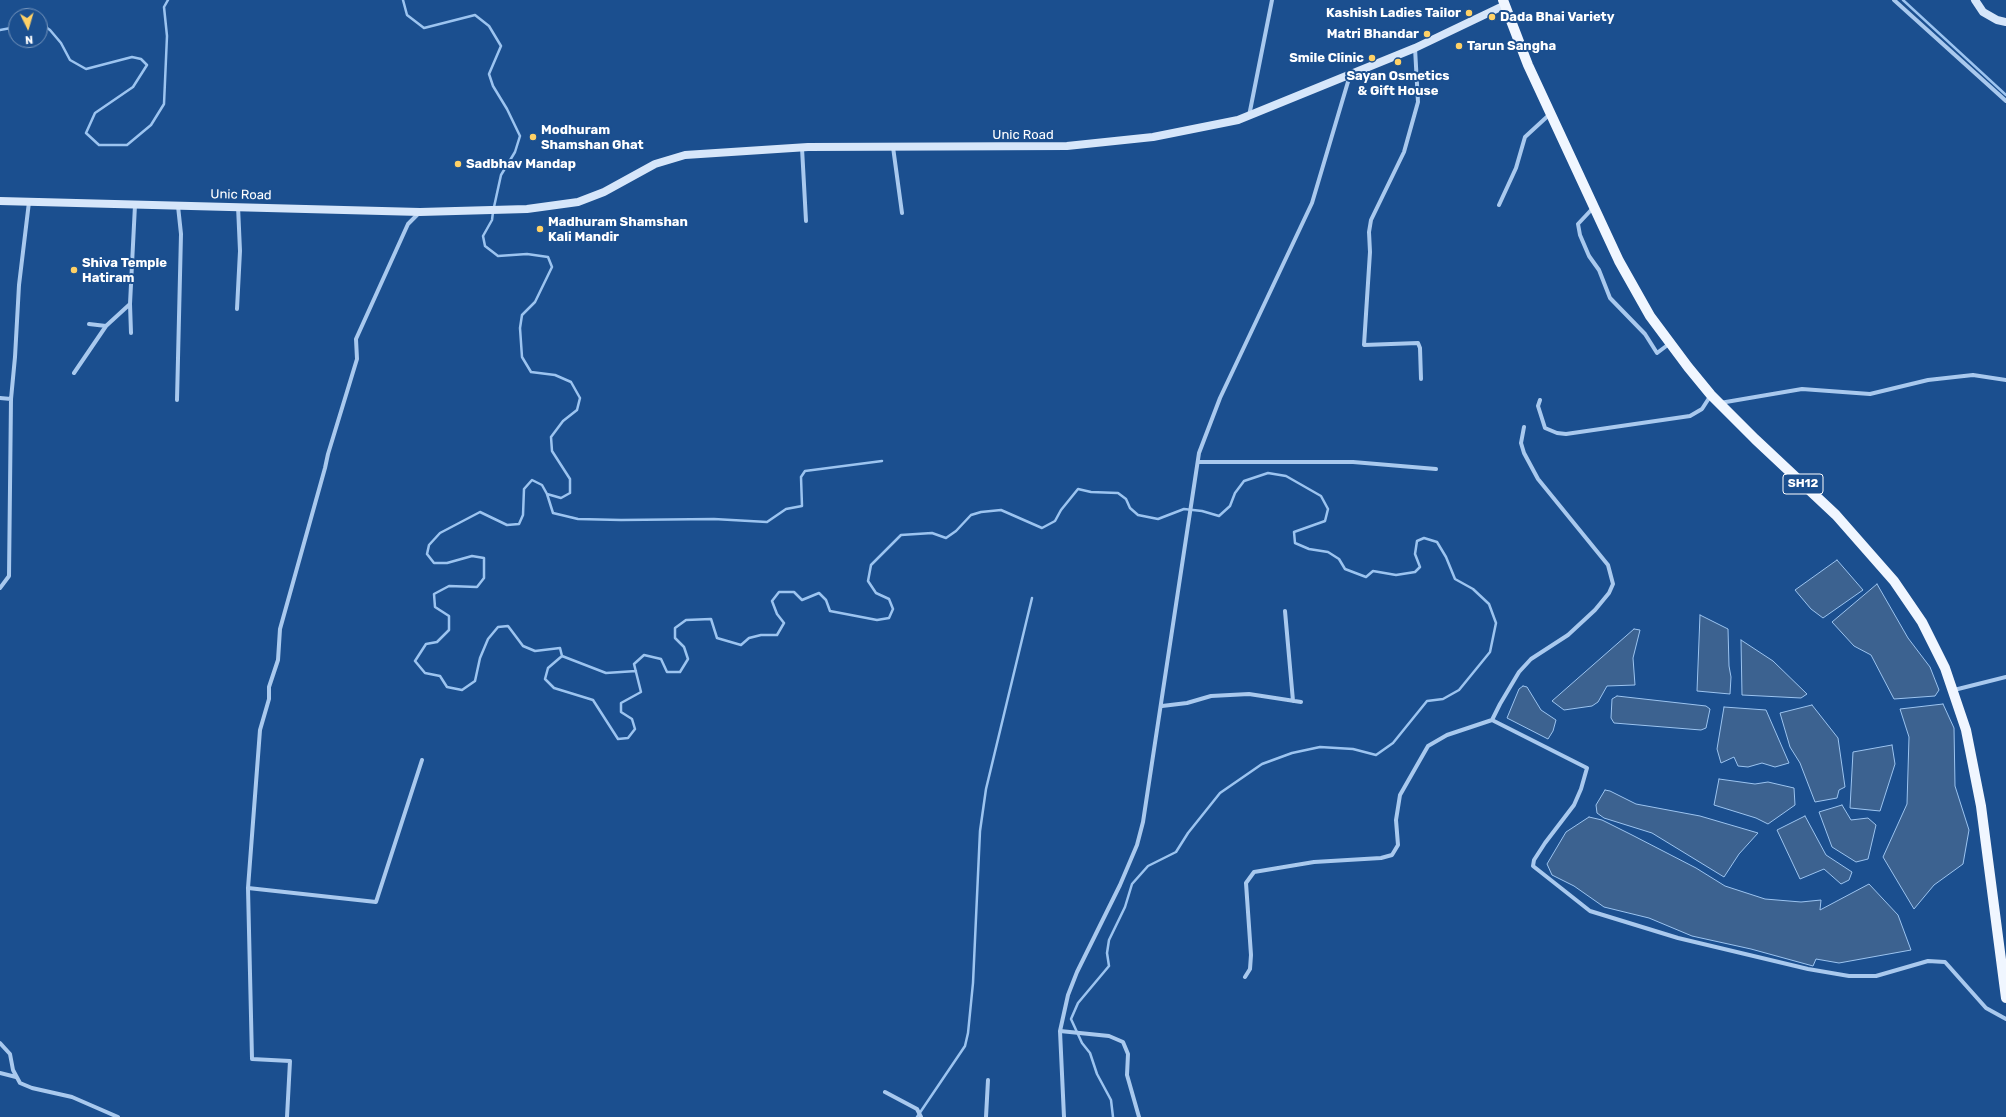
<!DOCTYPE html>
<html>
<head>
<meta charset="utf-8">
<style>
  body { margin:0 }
  #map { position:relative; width:2006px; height:1117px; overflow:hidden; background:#1b4f8f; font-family:Rubik,sans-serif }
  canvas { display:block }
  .north { position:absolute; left:8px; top:8px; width:40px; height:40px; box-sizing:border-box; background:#1b4f8f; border:1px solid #7695bc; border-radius:50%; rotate:175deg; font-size:11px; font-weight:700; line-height:16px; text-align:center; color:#fff }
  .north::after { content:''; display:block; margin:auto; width:14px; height:18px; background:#ffd166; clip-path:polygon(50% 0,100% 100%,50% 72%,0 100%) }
</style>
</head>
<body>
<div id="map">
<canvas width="2006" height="1117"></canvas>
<div class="north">N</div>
</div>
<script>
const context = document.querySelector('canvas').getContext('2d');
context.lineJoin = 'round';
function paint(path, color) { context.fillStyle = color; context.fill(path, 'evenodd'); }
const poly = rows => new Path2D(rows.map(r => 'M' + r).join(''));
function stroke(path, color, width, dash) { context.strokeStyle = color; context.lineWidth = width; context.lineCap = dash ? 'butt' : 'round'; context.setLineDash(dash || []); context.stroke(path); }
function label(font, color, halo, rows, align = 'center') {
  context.font = font + ' Rubik,sans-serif'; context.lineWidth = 4; context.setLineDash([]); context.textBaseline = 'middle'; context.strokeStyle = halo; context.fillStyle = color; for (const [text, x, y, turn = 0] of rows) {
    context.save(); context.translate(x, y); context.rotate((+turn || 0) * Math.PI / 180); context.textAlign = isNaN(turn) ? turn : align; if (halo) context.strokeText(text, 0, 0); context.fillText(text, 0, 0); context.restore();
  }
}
const water = poly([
  [1837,560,1863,590,1823,618,1811,609,1795,590,1837,560],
  [1877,584,1908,638,1930,667,1939,690,1935,696,1894,699,1871,655,1854,646,1832,622,1877,584],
  [1700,615,1728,629,1729,666,1731,677,1730,694,1697,691,1700,615],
  [1634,629,1640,630,1633,658,1635,685,1607,686,1598,702,1592,706,1564,710,1552,701,1634,629],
  [1741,640,1773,661,1807,694,1801,698,1742,695,1741,640],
  [1523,686,1527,687,1541,710,1556,720,1553,731,1548,739,1507,718,1519,689,1523,686],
  [1617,696,1706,706,1710,709,1706,728,1701,730,1614,723,1611,718,1612,699,1617,696],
  [1943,704,1954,728,1955,786,1969,830,1963,864,1934,885,1914,909,1883,857,1907,804,1909,737,1900,709,1943,704],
  [1812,705,1838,738,1845,787,1839,790,1837,798,1815,802,1800,763,1790,747,1780,713,1812,705],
  [1724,707,1766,710,1789,763,1775,767,1762,763,1748,767,1738,766,1734,757,1721,763,1717,749,1724,707],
  [1892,745,1895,764,1880,811,1850,808,1853,752,1892,745],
  [1719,779,1755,784,1768,782,1794,788,1795,805,1768,824,1756,818,1714,805,1719,779],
  [1605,790,1610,791,1636,804,1700,816,1758,833,1739,854,1724,877,1652,833,1604,818,1597,813,1596,805,1605,790],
  [1842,805,1851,820,1868,818,1876,825,1868,859,1856,862,1832,847,1819,812,1842,805],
  [1805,816,1826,855,1852,872,1849,880,1841,884,1824,869,1800,879,1777,830,1805,816],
  [1589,817,1602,820,1632,835,1696,868,1725,886,1765,899,1801,902,1821,900,1820,910,1869,884,1898,915,1911,950,1839,963,1816,959,1813,966,1751,949,1692,936,1649,918,1604,907,1574,886,1552,875,1547,864,1566,832,1589,817]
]);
paint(water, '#3c6290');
stroke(water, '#9cc4f0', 1);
stroke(poly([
  [403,0,407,15,424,28,475,15,489,26,501,46,489,74,493,86,507,109,520,136,515,152,501,175,494,207],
  [1903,0,2006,95],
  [40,23,50,30,61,43,70,60,86,69,132,57,141,59,147,65,133,87,95,113,86,133,99,145,127,145,151,125,164,104,167,36,164,7,168,0],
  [0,30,16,27],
  [493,212,492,220,483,236,485,246,498,256,527,254,548,257,552,267,535,302,522,315,520,328,522,357,531,372,555,375,571,382,580,398,577,410,563,421,551,437,552,451,570,479,570,493,561,498,547,494,542,485,532,480,524,489,523,515,519,524,507,525,480,512,440,533,429,545,427,554,434,563,447,563,472,556,484,558,484,578,477,587,449,586,434,594,435,607,449,616,449,630,437,642,426,644,415,661,425,673,440,676,447,687,462,690,475,681,480,658,488,639,498,627,508,626,523,646,535,651,560,648,562,656,548,668,545,679,554,688,593,700,618,739,628,738,635,729,632,719,621,712,621,703,641,692,634,664,644,655,661,659,667,672,680,672,688,659,684,647,675,638,675,628,686,620,711,619,717,638,741,645,749,638,761,635,777,635,784,623,777,614,772,601,779,592,794,592,802,600,819,593,826,600,830,611,877,620,889,618,893,609,889,599,876,593,868,581,871,565,901,535,932,533,946,538,956,531,971,515,981,512,1001,510,1042,528,1055,521,1061,510,1078,489,1091,492,1118,493,1126,499,1130,508,1138,515,1158,519,1184,509,1202,511,1219,516,1230,506,1235,493,1244,481,1268,473,1286,476,1321,496,1328,509,1325,521,1294,532,1295,543,1309,549,1328,552,1339,559,1345,569,1366,577,1373,571,1396,575,1415,572,1420,567,1415,554,1417,541,1424,538,1437,542,1446,557,1455,579,1473,589,1489,604,1496,623,1490,652,1459,690,1443,699,1427,701,1393,743,1376,755,1353,749,1320,747,1292,753,1262,764,1220,793,1188,833,1176,852,1148,866,1132,884,1125,907,1109,940,1107,953,1109,966,1078,1003,1071,1019,1082,1043,1090,1053,1097,1074,1111,1100,1113,1117],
  [547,494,553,513,578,519,621,520,714,519,767,522,786,509,802,506,801,477,805,471,882,461],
  [562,656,606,673,636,671],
  [917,1117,965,1046,968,1033,973,983,980,831,986,789,1032,598]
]), '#9cc4f0', 2.5);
stroke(poly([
  [1894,0,2006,101],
  [1415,48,1418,102,1404,152,1371,220,1369,232,1370,252,1364,345,1418,343,1420,348,1421,379],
  [1249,116,1272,0],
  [893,147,902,213],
  [802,148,806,221],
  [1499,205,1516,168,1525,137,1550,114],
  [1593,208,1578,224,1580,235,1589,256,1599,270,1610,298,1645,334,1657,353,1669,344],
  [237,309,240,251,238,206],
  [89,324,106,326],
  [131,333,130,304,135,205],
  [74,373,106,326,130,304],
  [0,398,11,399,9,576,0,588],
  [11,399,15,357,19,285,29,202],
  [177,400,181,234,178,206],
  [1540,400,1538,406,1545,428,1557,433,1566,434,1690,416,1702,409,1711,395],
  [1720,403,1802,389,1870,394,1928,380,1973,375,2006,380],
  [1198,462,1353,462,1436,469],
  [1285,611,1293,701],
  [1954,690,2006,677],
  [1162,706,1187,703,1211,696,1249,694,1301,702],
  [1492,720,1587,768,1581,789,1574,805,1545,843,1534,860,1533,866,1590,911,1678,938,1808,969,1849,976,1876,976,1928,961,1945,962,1986,1008,2006,1019],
  [248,888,260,730,269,699,269,687,278,660,280,629,325,468,328,454,357,359,356,339,408,224,419,213],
  [1245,977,1250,969,1251,955,1246,883,1254,872,1314,862,1381,858,1392,855,1398,845,1396,820,1400,795,1428,746,1447,735,1492,720,1500,704,1519,672,1531,659,1568,635,1595,610,1609,593,1613,584,1608,565,1538,479,1524,453,1521,443,1524,427],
  [1060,1031,1109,1036,1123,1042,1128,1054,1127,1075,1139,1117],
  [0,1043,10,1054,13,1070,20,1083,32,1088,72,1097,118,1117],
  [0,1073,16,1077],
  [885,1092,917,1109,921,1117],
  [287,1117,290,1061,252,1059,248,888,376,902,422,760],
  [986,1117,988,1080],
  [1064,1117,1060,1031,1068,995,1077,972,1120,885,1137,845,1143,822,1199,453,1220,398,1312,203,1350,75]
]), '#a9c9ee', 4);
stroke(poly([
  [1975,0,1983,12,1997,20,2006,22],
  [0,201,420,212,527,209,578,202,604,192,655,164,685,155,808,147,1067,146,1153,137,1238,120,1415,48,1505,5]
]), '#d6e6fa', 8);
stroke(poly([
  [1503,0,1528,65,1619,261,1650,316,1688,367,1711,395,1755,439,1836,515,1894,581,1922,622,1945,668,1966,730,1981,806,2006,998]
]), '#f0f6ff', 10);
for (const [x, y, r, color] of [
  [1469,13,4,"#ffd166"],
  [1492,17,4,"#ffd166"],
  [1427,34,4,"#ffd166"],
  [1459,46,4,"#ffd166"],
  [1372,58,4,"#ffd166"],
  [1398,62,4,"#ffd166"],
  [533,137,4,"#ffd166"],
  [458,164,4,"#ffd166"],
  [540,229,4,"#ffd166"],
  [74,270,4,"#ffd166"]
]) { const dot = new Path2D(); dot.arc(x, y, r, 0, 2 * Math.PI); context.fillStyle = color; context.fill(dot); stroke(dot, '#1b4f8f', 1.5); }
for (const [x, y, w] of [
  [1803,484,40]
]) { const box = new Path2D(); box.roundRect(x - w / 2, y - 10, w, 20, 3); context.fillStyle = '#1b4f8f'; context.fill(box); stroke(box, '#fff', 1); }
label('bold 12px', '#fff', null, [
  ["SH12",1803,484]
]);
label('bold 13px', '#fff', '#1b4f8f', [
  ["Kashish Ladies Tailor",1461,13,"right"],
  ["Dada Bhai Variety",1500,17],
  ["Matri Bhandar",1419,34,"right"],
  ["Tarun Sangha",1467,46],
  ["Smile Clinic",1364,58,"right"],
  ["Sayan Osmetics",1398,76,"center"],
  ["& Gift House",1398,91,"center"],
  ["Modhuram",541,130],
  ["Shamshan Ghat",541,145],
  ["Sadbhav Mandap",466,164],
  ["Madhuram Shamshan",548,222],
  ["Kali Mandir",548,237],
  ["Shiva Temple",82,263],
  ["Hatiram",82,278]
], 'left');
label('13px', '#fff', '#1b4f8f', [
  ["Unic Road",1023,135],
  ["Unic Road",241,195,1]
]);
</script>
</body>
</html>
